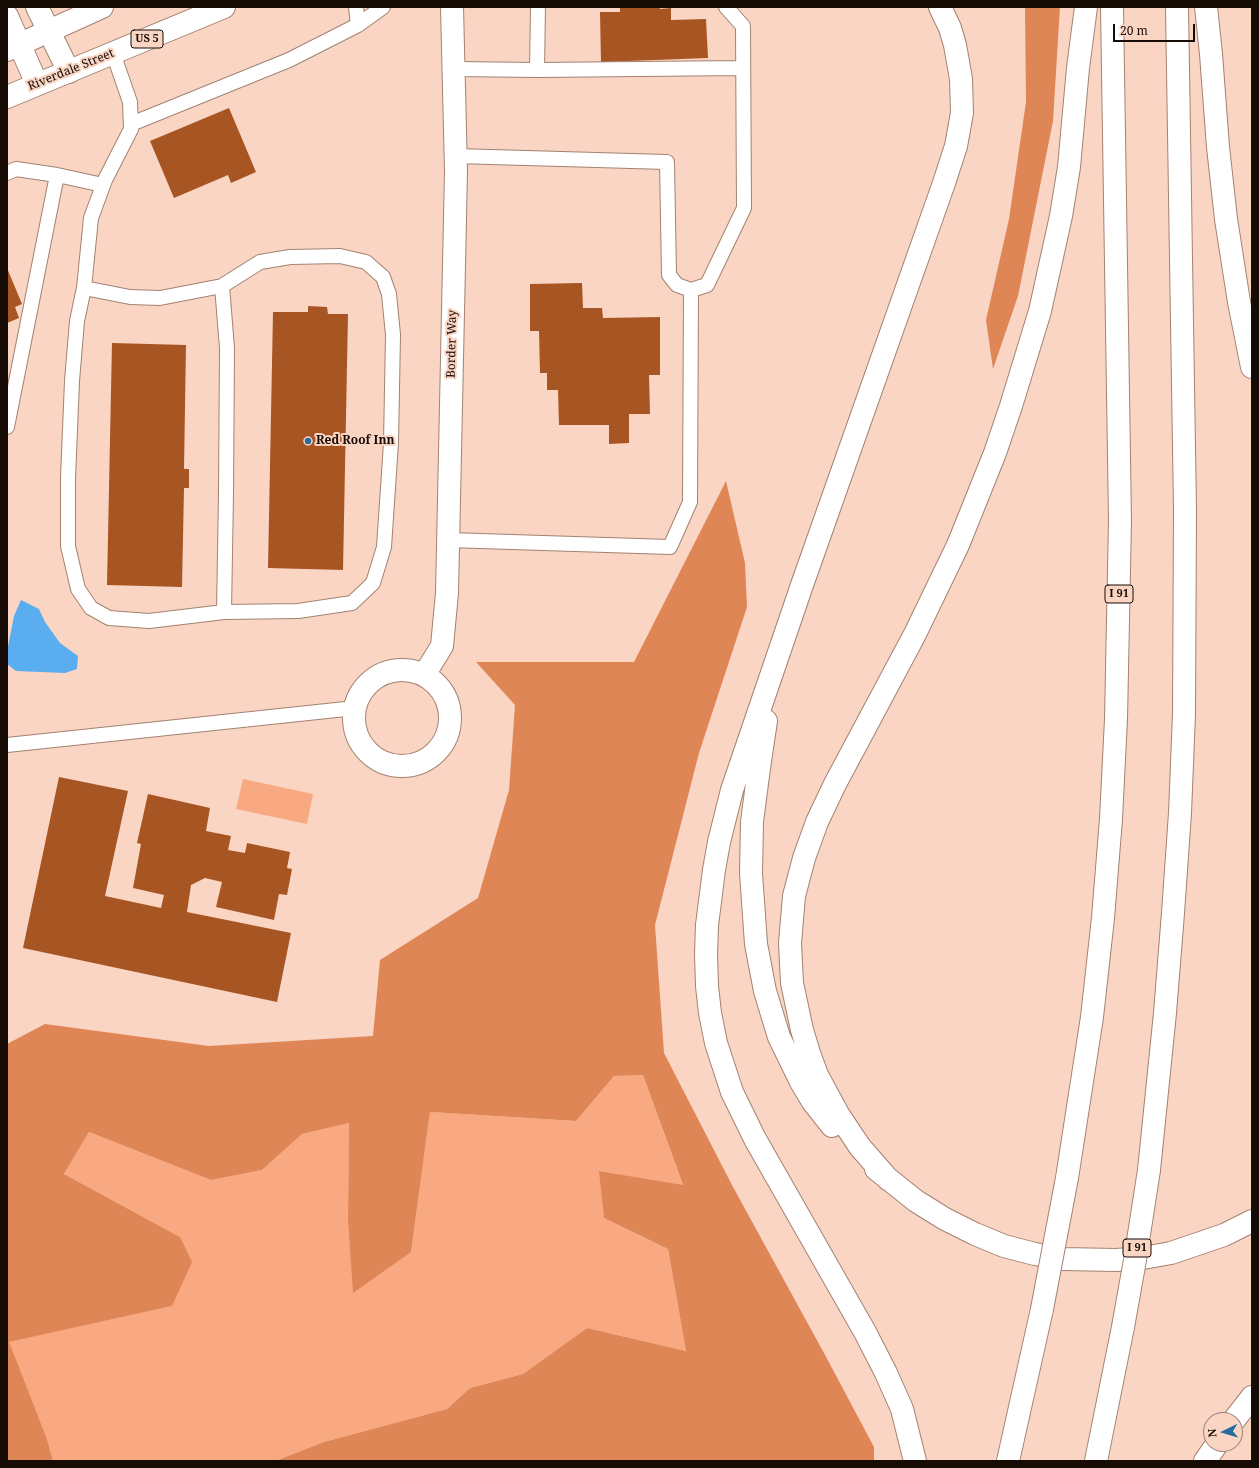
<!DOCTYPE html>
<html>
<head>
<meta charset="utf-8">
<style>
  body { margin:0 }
  #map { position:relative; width:1259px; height:1468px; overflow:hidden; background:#fad5c3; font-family:"Noto Serif",serif }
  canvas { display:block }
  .frame { position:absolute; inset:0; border:8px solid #170b06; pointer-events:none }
  .north { position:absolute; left:1203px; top:1412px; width:40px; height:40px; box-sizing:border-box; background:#fad5c3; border:1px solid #9f8477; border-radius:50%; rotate:265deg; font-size:11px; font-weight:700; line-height:16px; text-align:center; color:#170b06 }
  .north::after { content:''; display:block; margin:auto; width:14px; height:18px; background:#256da1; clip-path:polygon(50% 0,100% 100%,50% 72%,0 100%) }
  .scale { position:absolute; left:1113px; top:24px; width:82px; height:18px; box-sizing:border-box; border:2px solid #170b06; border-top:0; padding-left:5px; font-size:12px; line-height:14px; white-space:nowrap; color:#170b06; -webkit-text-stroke:3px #fad5c3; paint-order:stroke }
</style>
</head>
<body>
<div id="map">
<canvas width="1259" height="1468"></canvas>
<div class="frame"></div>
<div class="north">N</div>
<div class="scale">20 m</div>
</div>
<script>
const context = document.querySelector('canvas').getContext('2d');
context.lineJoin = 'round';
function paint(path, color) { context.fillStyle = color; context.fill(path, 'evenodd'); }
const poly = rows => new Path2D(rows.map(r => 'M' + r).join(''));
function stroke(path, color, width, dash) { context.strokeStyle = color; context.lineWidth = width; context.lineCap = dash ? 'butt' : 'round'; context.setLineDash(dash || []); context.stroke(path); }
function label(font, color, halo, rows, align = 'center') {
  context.font = font + ' "Noto Serif",serif'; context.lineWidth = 4; context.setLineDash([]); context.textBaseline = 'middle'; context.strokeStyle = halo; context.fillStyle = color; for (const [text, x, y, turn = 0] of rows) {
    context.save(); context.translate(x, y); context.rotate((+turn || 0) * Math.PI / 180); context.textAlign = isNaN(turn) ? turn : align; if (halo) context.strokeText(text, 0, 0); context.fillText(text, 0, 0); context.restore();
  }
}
paint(poly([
  [243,779,313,794,307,824,236,809],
  [643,1075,683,1186,600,1171,604,1218,668,1249,686,1351,587,1328,523,1374,470,1388,447,1409,324,1442,275,1461,53,1461,47,1439,8,1342,172,1306,180,1237,64,1174,89,1132,211,1180,262,1170,302,1134,349,1123,348,1219,411,1252,430,1112,576,1121,614,1076]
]), '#f8a981');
paint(poly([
  [1025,7,1060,7,1053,121,1018,296,993,369,986,320,1009,219,1026,102],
  [726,481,745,563,747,607,699,753,655,925,664,1053,733,1187,824,1353,874,1447,874,1461,275,1461,324,1442,447,1409,470,1388,523,1374,587,1328,686,1351,668,1249,604,1218,599,1171,683,1185,643,1075,614,1076,576,1121,430,1112,411,1252,353,1293,348,1219,349,1123,302,1134,262,1170,211,1180,89,1132,64,1174,180,1237,192,1262,172,1306,9,1342,47,1439,53,1461,7,1461,7,1044,45,1024,209,1046,373,1036,380,960,478,898,509,790,515,705,476,662,634,662]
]), '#df8657');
paint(poly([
  [21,600,39,609,45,622,60,643,78,656,77,669,65,673,16,671,7,664,7,652,14,616]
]), '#5aaeef');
paint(poly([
  [620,7,660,7,660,9,671,8,671,20,706,19,708,58,601,62,600,12,620,12],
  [229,108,256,172,231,183,228,175,174,198,150,141],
  [7,268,22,304,15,307,19,318,7,323],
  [582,283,583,308,602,308,603,318,660,317,660,375,649,375,650,414,629,414,629,443,609,444,609,425,559,425,558,390,547,390,547,373,540,373,539,331,530,331,530,284],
  [308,306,327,307,328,314,348,314,343,570,268,568,273,312,308,312],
  [112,343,186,345,184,469,189,469,189,488,184,488,182,587,107,585],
  [59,777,128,791,105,896,161,908,164,895,133,888,141,844,137,843,148,794,210,808,206,831,231,836,228,850,245,853,247,843,290,852,287,868,292,869,287,895,279,894,274,920,216,907,222,882,205,878,191,885,187,912,291,933,277,1002,23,948]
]), '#a85524');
const lane = poly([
  [356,7,358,25],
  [113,53,130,102,131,129,105,180,91,218,84,288,130,297,160,298,222,286,227,348,226,494,224,612,298,611,352,603,373,583,384,547,391,443,393,335,389,294,383,277,366,262,340,256,290,257,260,262,222,286],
  [454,69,537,70,538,7],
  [537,70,743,68],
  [131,124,289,60,358,25,383,7],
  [7,173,16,169,57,175,103,185],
  [84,288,77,321,72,381,68,478,68,546,78,589,91,608,109,618,149,621,224,612],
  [691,290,707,285,744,208,743,26,726,7],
  [7,427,57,175],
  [448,540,670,547,690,502,691,290,677,285,669,275,667,162,455,156],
  [7,745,355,708]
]);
const street = poly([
  [37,7,69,72],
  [7,16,37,84],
  '354 718a48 48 0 1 1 96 0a48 48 0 1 1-96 0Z',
  [424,675,442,646,447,593,456,171,452,7]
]);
const primary = poly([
  [7,50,102,7],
  [7,97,224,7]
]);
const highway = poly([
  [1206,7,1211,54,1218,147,1226,219,1239,302,1252,367],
  [766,721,759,768,752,822,751,873,756,944,765,991,779,1037,801,1082,813,1102,832,1126],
  [876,1169,916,1201,945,1219,975,1234,1004,1246,1035,1254,1063,1259,1116,1260,1143,1258,1171,1253,1224,1235,1252,1221],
  [1149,1170,1165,1013,1173,913,1180,813,1184,714,1185,510,1177,7],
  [1067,1178,1092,1017,1103,918,1111,819,1116,719,1120,521,1112,7],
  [888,1179,860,1147,838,1114,817,1075,809,1053,802,1030,792,983,790,943,794,896,804,858,817,822,835,784,915,634,958,545,995,453,1011,406,1040,311,1061,216,1069,167,1078,68,1086,7],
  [1234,1420,1252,1397],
  [915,1461,902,1409,886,1373,865,1332,755,1139,732,1092,716,1043,710,1013,707,986,706,954,707,925,714,870,719,842,732,790,802,585,944,183,956,146,962,113,961,79,955,45,950,28,940,7],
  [1008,1461,1042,1309],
  [1096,1461,1123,1327],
  [1205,1461,1217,1444]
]);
stroke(lane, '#a38271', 16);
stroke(street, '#a38271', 24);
stroke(primary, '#a38271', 24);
stroke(highway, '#a38271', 24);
stroke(lane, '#fff', 14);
stroke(street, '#fff', 22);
stroke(primary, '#fff', 22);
stroke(highway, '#fff', 22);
const highwayBridge = poly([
  [1042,1309,1067,1178],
  [1123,1327,1135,1260,1149,1170]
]);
stroke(highwayBridge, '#a38271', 24, []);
stroke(highwayBridge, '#fff', 22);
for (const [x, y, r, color] of [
  [308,441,4,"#256da1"]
]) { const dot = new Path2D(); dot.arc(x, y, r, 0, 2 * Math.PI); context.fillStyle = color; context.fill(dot); stroke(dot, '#fad5c3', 1.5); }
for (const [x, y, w] of [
  [147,39,32],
  [1119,594,28],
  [1137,1248,28]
]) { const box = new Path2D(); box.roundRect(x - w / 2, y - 9, w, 18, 3); context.fillStyle = '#fad5c3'; context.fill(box); stroke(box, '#170b06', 1); }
label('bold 11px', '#170b06', null, [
  ["US 5",147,39],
  ["I 91",1119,594],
  ["I 91",1137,1248]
]);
label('12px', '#170b06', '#fad5c3', [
  ["Riverdale Street",71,70,-22],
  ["Border Way",452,344,-89]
]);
label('bold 12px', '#170b06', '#fad5c3', [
  ["Red Roof Inn",316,441]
], 'left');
</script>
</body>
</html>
